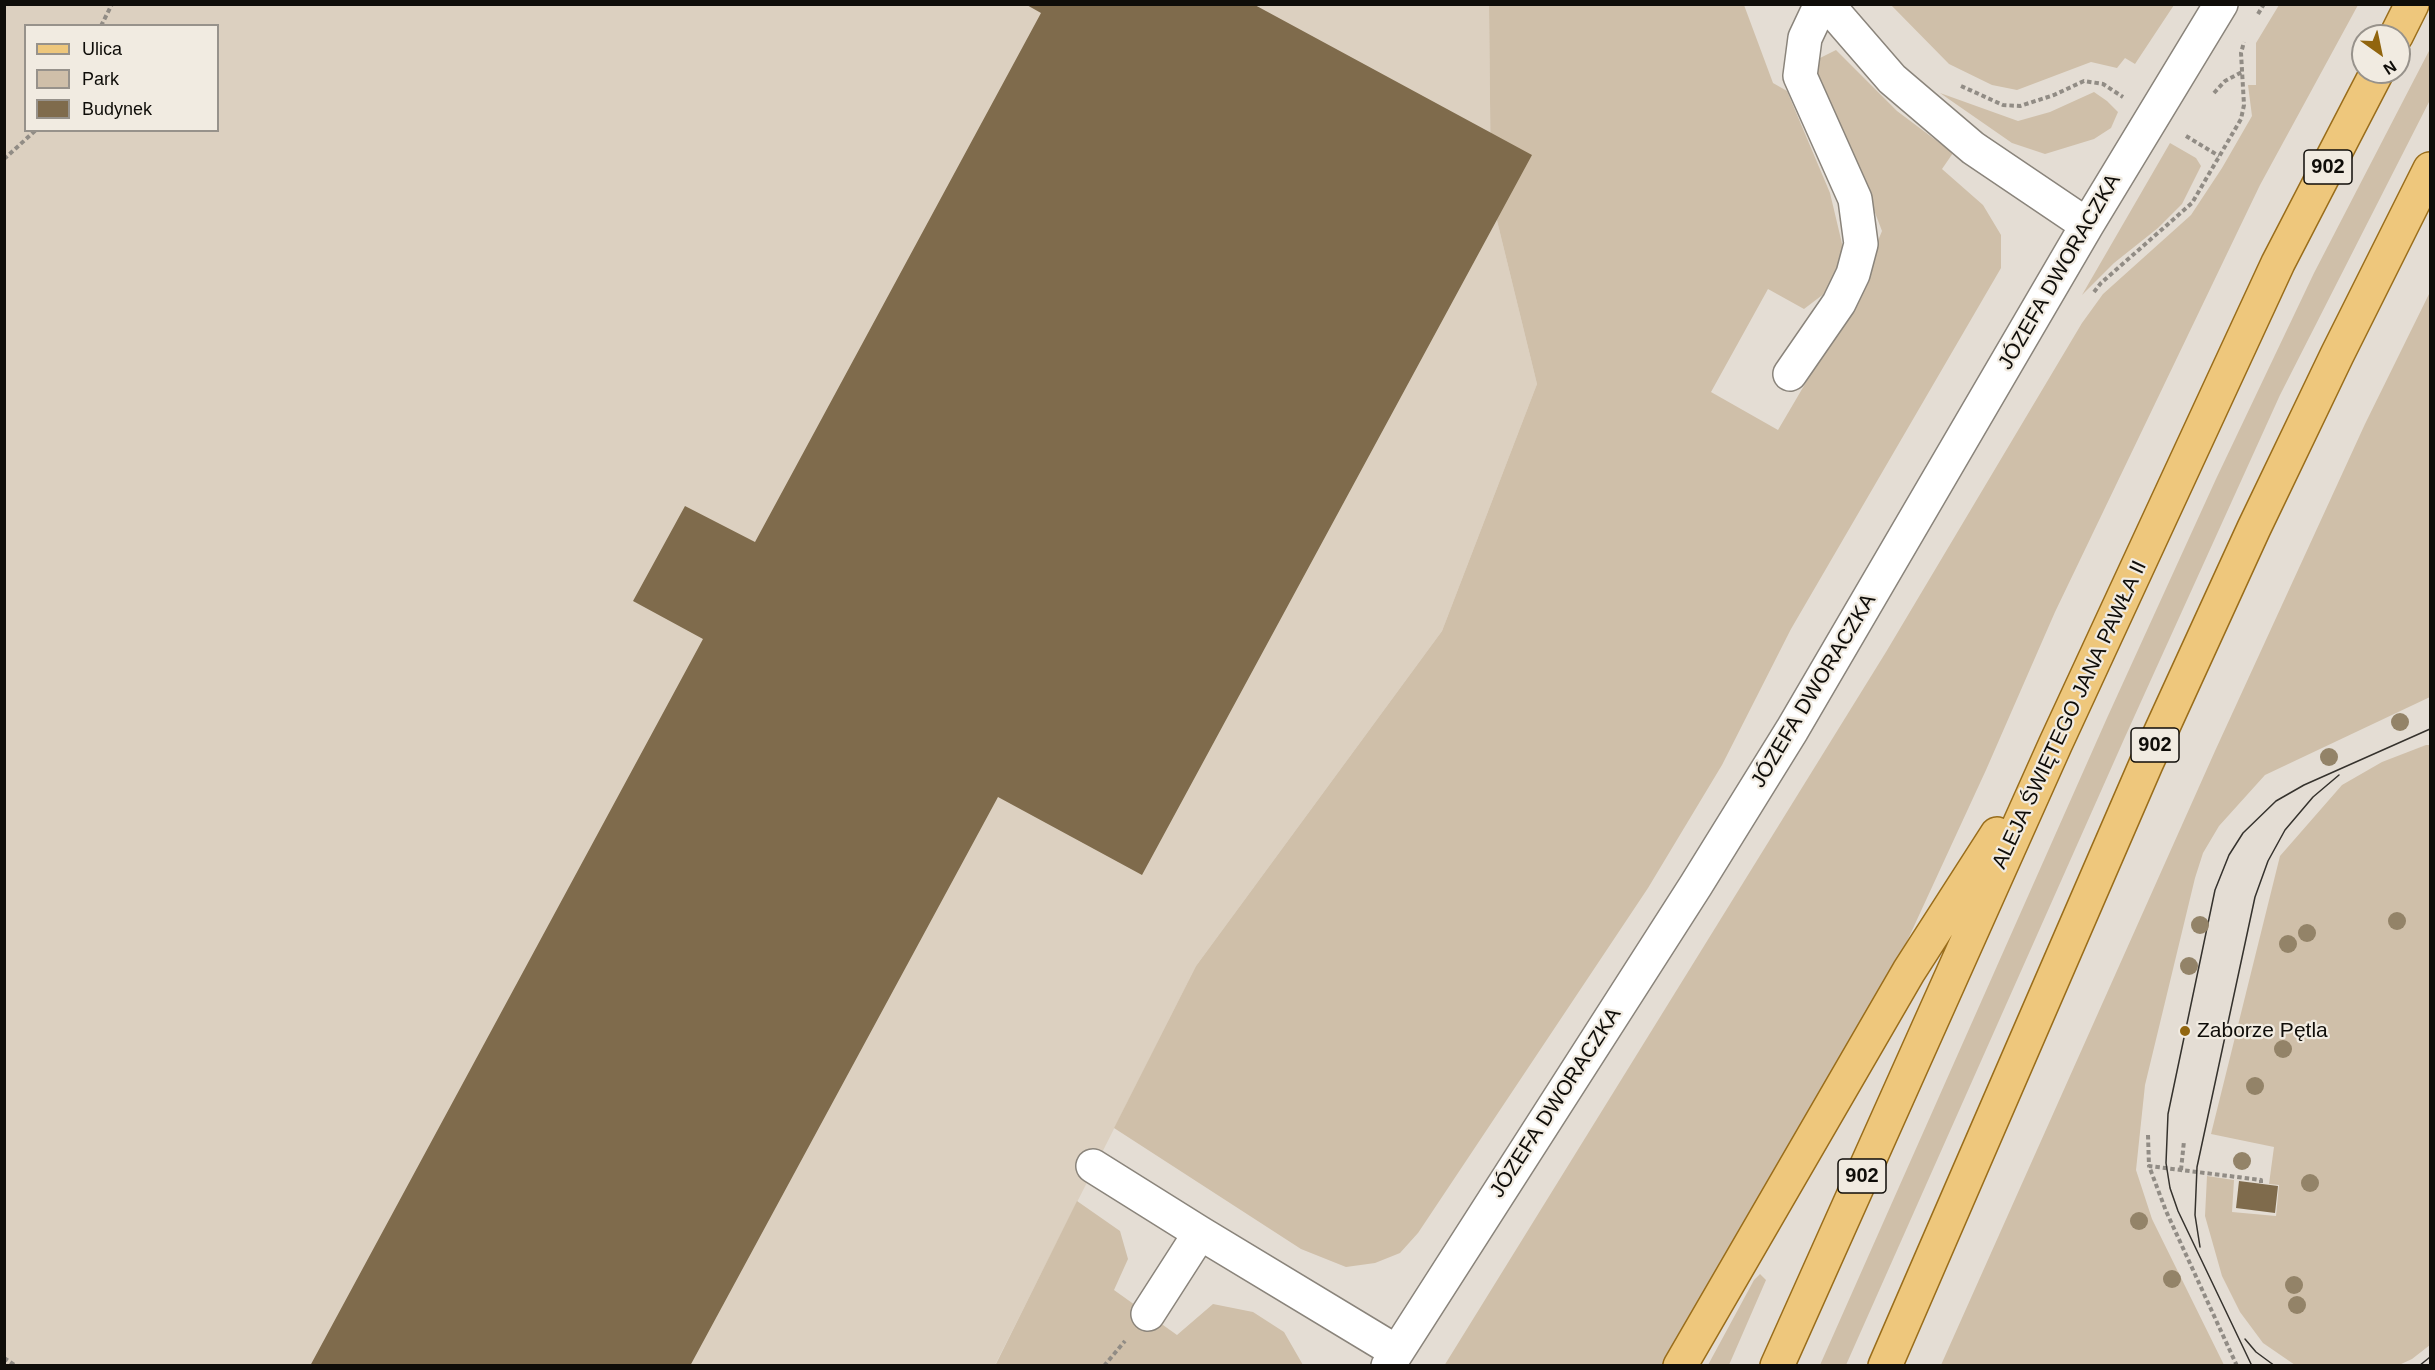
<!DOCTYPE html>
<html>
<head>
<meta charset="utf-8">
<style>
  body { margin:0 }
  #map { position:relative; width:2435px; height:1370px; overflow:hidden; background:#e4ddd4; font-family:Arial,sans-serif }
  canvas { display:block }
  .frame { position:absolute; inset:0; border:6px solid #0f0d09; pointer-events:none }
  .legend { position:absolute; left:24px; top:24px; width:195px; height:108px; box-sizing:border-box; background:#f1ebe1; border:2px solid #97928b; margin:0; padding:8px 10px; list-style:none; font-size:18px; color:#0f0d09 }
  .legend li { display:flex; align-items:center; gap:12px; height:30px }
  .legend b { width:30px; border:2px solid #97928b }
  .north { position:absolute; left:2351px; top:24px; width:60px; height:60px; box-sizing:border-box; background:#f1ebe1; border:2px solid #97928b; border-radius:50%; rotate:147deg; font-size:16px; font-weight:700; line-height:24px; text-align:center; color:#0f0d09 }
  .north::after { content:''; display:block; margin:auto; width:21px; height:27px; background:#91650e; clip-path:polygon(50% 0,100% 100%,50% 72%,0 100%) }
</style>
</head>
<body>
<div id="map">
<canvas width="2435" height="1370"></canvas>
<div class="frame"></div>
<ul class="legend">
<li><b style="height:8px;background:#eec77c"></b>Ulica</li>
<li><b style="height:16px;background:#cfbfa9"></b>Park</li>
<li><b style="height:16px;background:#7f6b4c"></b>Budynek</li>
</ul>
<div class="north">N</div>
</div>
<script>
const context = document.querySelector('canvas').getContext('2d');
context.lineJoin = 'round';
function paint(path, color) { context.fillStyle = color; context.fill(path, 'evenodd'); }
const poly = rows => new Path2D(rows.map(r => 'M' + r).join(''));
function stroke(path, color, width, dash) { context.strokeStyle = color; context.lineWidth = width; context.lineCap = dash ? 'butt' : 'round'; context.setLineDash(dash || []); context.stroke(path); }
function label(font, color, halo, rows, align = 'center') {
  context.font = font + ' Arial,sans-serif'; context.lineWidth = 4.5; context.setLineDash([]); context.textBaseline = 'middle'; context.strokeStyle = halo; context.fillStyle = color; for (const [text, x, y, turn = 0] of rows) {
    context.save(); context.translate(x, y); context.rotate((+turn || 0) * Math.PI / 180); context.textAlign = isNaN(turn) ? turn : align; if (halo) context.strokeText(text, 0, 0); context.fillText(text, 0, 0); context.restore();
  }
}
paint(poly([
  [5,5,1489,5,1491,196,1537,384,1442,631,1196,966,995,1365,5,1366],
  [26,26,218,26,218,130,26,130]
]), '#dcd0c0');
paint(poly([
  [1489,5,1744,5,1773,83,1787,91,1830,193,1844,252,1825,293,1804,309,1768,289,1711,392,1778,430,1852,304,1882,231,1861,176,1818,84,1818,59,1836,50,1897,111,1953,153,1942,169,1983,205,2001,235,2001,268,1791,629,1722,765,1648,888,1418,1233,1400,1253,1375,1263,1346,1267,1301,1249,1114,1128,1196,966,1442,631,1537,384,1491,196],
  [1891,5,2174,5,2135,64,2125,58,2117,68,2091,62,2017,90,1992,85,1949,64],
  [2279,5,2358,5,2260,185,2055,612,1986,770,1897,963,1662,1365,1444,1366,1886,652,2082,323,2103,294,2191,215,2222,168,2252,116,2248,85,2256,85,2256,43],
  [2430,49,2430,100,2280,395,2125,737,1846,1365,1820,1365,2107,718,2216,479,2314,273],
  [2094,92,2107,101,2118,112,2111,128,2094,139,2045,154,2012,143,1940,93,2018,121,2050,112],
  [2170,143,2196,158,2201,166,2182,204,2158,228,2114,263,2082,295],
  [2430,292,2430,697,2265,775,2219,826,2203,853,2195,878,2145,1085,2136,1170,2152,1219,2224,1365,1941,1365,2215,751,2365,424],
  [2426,745,2430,745,2430,1345,2412,1359,2399,1365,2295,1365,2263,1343,2240,1312,2222,1276,2205,1216,2207,1176,2234,1180,2232,1212,2276,1216,2279,1185,2269,1184,2274,1147,2211,1134,2280,856,2342,785,2382,762],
  [1077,1201,1120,1231,1128,1259,1114,1290,1177,1335,1213,1304,1253,1312,1284,1332,1303,1365,995,1366],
  [1760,1274,1766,1280,1729,1365,1708,1365,1754,1280]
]), '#cfbfa9');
paint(poly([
  [1025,4,1253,4,1532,155,1142,875,998,797,690,1366,310,1366,703,639,633,601,685,506,755,542,1041,13],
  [2239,1181,2278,1186,2275,1213,2236,1208]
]), '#7f6b4c');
const minor = poly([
  [1827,4,1892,79,1973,148,2087,225],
  [1790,374,1839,303,1853,274,1861,244,1855,199,1800,76,1805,38,1821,4],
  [1093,1166,1200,1233,1397,1352],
  [1148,1314,1200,1233],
  [1388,1366,1696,885,1792,730,2087,225,2221,4]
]);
const major = poly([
  [2396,36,2412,4],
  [1680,1366,1909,971,1997,834],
  [1777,1366,2055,745,2278,263,2377,72],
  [1885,1366,2146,764,2254,528,2337,355,2430,169]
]);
stroke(minor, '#8a847b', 36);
stroke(major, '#996d1b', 36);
stroke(poly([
  [2258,14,2264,4],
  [101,26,112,4],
  [1961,86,2003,105,2020,106,2054,95,2084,81,2103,84,2123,97],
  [2214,93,2225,81,2242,72],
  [2186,136,2219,156],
  [4,159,36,130],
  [2094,292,2101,283,2192,203,2241,119,2244,105,2241,53,2244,42],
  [2148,1135,2149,1166],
  [2181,1170,2184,1141],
  [4,1358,16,1366],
  [1104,1366,1125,1341],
  [2237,1366,2166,1211,2149,1166,2261,1180,2261,1184]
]), '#918c85', 4, [4.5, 3]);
stroke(minor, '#fff', 33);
stroke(major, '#eec77c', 33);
stroke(poly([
  [2200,1247,2195,1215,2197,1167,2255,897,2268,861,2285,830,2313,797,2339,775],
  [2245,1339,2256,1352,2275,1366],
  [2252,1366,2178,1211,2170,1188,2166,1163,2168,1114,2215,890,2229,855,2243,833,2276,801,2304,785,2430,729],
  [2419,1366,2430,1357]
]), '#35322d', 1.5);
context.fillStyle = '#938368';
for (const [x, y] of [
  [2400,722],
  [2329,757],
  [2397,921],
  [2200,925],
  [2307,933],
  [2288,944],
  [2189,966],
  [2283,1049],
  [2255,1086],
  [2242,1161],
  [2310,1183],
  [2139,1221],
  [2172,1279],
  [2294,1285],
  [2297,1305]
]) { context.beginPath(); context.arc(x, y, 9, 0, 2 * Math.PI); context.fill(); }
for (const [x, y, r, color] of [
  [2185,1031,6,"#91650e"]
]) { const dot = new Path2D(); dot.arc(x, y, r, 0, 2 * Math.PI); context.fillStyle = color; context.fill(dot); stroke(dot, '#f1ebe1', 2); }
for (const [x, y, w] of [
  [2328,167,48],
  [2155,745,48],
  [1862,1176,48]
]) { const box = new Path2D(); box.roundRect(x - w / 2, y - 17, w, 34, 4.5); context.fillStyle = '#f1ebe1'; context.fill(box); stroke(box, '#0f0d09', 1.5); }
label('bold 20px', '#0f0d09', null, [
  ["902",2328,167],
  ["902",2155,745],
  ["902",1862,1176]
]);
label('21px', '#0f0d09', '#f1ebe1', [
  ["JÓZEFA DWORACZKA",2060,272,-60],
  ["JÓZEFA DWORACZKA",1814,691,-59],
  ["ALEJA ŚWIĘTEGO JANA PAWŁA II",2070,715,-65],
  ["JÓZEFA DWORACZKA",1556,1103,-57]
]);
label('21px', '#0f0d09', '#f1ebe1', [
  ["Zaborze Pętla",2197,1031]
], 'left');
</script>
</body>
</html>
